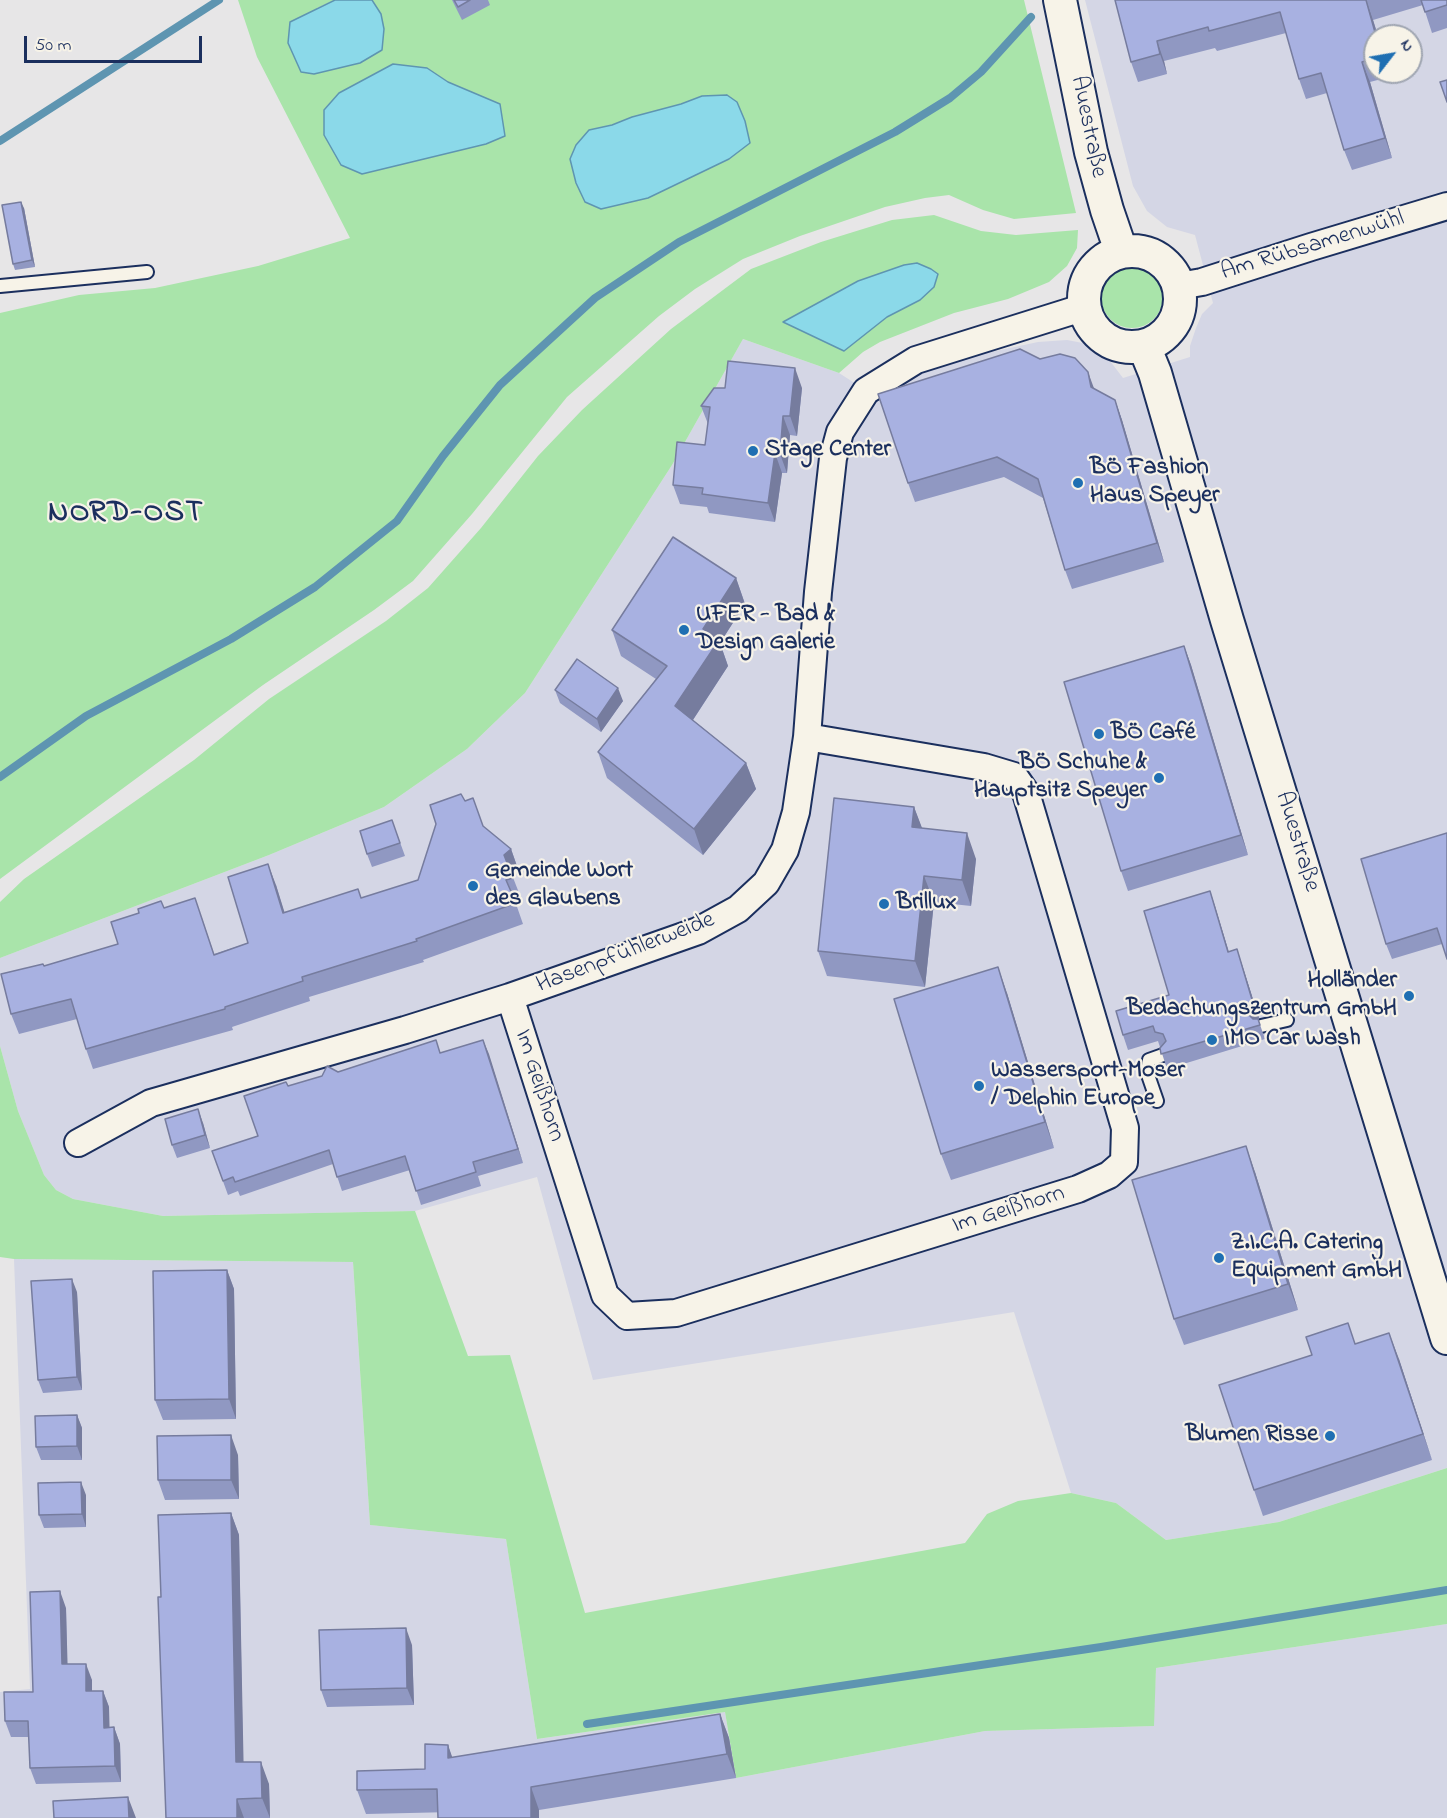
<!DOCTYPE html>
<html>
<head>
<meta charset="utf-8">
<style>
  body { margin:0 }
  #map { position:relative; width:1447px; height:1818px; overflow:hidden; background:#e7e6e7; font-family:"Indie Flower",sans-serif }
  canvas { display:block }
  .north { position:absolute; left:1363px; top:24px; width:60px; height:60px; box-sizing:border-box; background:#f7f3e8; border:2px solid #9fa5b1; border-radius:50%; rotate:59deg; font-size:16px; font-weight:700; line-height:24px; text-align:center; color:#1b2f5e }
  .north::after { content:''; display:block; margin:auto; width:21px; height:27px; background:#1f6fb2; clip-path:polygon(50% 0,100% 100%,50% 72%,0 100%) }
  .scale { position:absolute; left:24px; top:36px; width:178px; height:27px; box-sizing:border-box; border:3px solid #1b2f5e; border-top:0; padding-left:8px; font-size:18px; line-height:21px; white-space:nowrap; color:#1b2f5e; -webkit-text-stroke:4px #f7f3e8; paint-order:stroke }
</style>
</head>
<body>
<div id="map">
<canvas width="1447" height="1818"></canvas>
<div class="north">N</div>
<div class="scale">50 m</div>
</div>
<script>
const context = document.querySelector('canvas').getContext('2d');
context.lineJoin = 'round';
function paint(path, color) { context.fillStyle = color; context.fill(path, 'evenodd'); }
const poly = rows => new Path2D(rows.map(r => 'M' + r).join(''));
function stroke(path, color, width, dash) { context.strokeStyle = color; context.lineWidth = width; context.lineCap = dash ? 'butt' : 'round'; context.setLineDash(dash || []); context.stroke(path); }
function label(font, color, halo, rows, align = 'center') {
  context.font = font + ' "Indie Flower",sans-serif'; context.lineWidth = 4.5; context.setLineDash([]); context.textBaseline = 'middle'; context.strokeStyle = halo; context.fillStyle = color; for (const [text, x, y, turn = 0] of rows) {
    context.save(); context.translate(x, y); context.rotate((+turn || 0) * Math.PI / 180); context.textAlign = isNaN(turn) ? turn : align; if (halo) context.strokeText(text, 0, 0); context.fillText(text, 0, 0); context.restore();
  }
}
paint(poly([
  [1085,0,1447,0,1447,1468,1279,1522,1166,1540,1116,1503,1071,1493,1014,1312,593,1380,537,1177,415,1211,163,1216,73,1199,56,1190,44,1175,18,1111,0,1046,0,958,269,855,384,807,467,749,525,693,672,465,743,339,839,373,881,400,908,380,927,371,982,354,1038,342,1067,340,1088,344,1107,357,1123,378,1190,357,1190,346,1196,328,1202,314,1213,303,1195,235,1167,227,1147,211,1133,186],
  [1375,36,1411,36,1411,72,1375,72],
  [14,1259,353,1262,370,1525,506,1539,537,1739,725,1712,736,1778,985,1731,1153,1726,1156,1668,1447,1624,1447,1818,0,1818,0,1692,30,1689]
]), '#d4d6e5');
paint(poly([
  [238,0,335,0,317,8,381,14,372,0,1024,0,1076,213,1014,219,983,210,949,195,925,198,885,207,800,236,743,259,695,289,659,316,567,397,472,514,413,581,374,610,263,685,0,879,0,313,79,295,155,288,258,266,350,238,257,57],
  [393,64,427,68,448,82,500,104,441,153,362,174,324,135,324,110,339,93],
  [702,96,729,159,648,198,589,130,612,125,632,117,681,104],
  [934,215,981,231,1016,235,1078,230,1077,248,1067,266,1049,282,1008,299,954,313,880,342,863,352,839,373,743,339,672,465,525,693,467,749,384,807,269,855,0,958,0,902,24,879,194,760,269,699,386,621,428,588,481,528,538,456,582,410,671,329,751,269,821,242,892,220],
  '1101 297a31 31 0 1 1 62 0a31 31 0 1 1-62 0Z',
  [0,1046,18,1111,44,1175,56,1190,73,1199,163,1216,415,1211,468,1356,510,1355,585,1613,965,1543,987,1514,1018,1501,1071,1493,1116,1503,1166,1540,1279,1522,1447,1468,1447,1624,1156,1668,1154,1726,985,1731,736,1778,725,1712,537,1739,506,1539,370,1525,353,1262,14,1259,0,1257]
]), '#a9e4aa');
const water = poly([
  [335,0,372,0,381,14,384,29,382,50,360,63,314,74,301,72,288,43,290,22,335,0],
  [393,64,427,68,448,82,500,104,505,136,486,144,362,174,341,165,324,135,324,110,339,93,393,64],
  [727,95,737,102,745,121,750,143,729,159,648,198,601,209,585,202,576,183,570,159,576,145,589,130,612,125,632,117,681,104,702,96,727,95],
  [917,263,931,269,938,274,934,287,920,300,887,317,844,351,783,322,858,281,904,265,917,263]
]);
paint(water, '#8bd9e9');
stroke(water, '#5e95b1', 1.5);
stroke(poly([
  [0,141,219,0],
  [0,777,86,716,231,639,315,587,397,521,443,456,500,385,595,298,679,242,895,132,950,98,981,72,1031,17],
  [587,1724,1101,1647,1447,1590]
]), '#5e95b1', 8);
const service = poly([
  [0,286,147,272],
  [1261,1026,1287,1020],
  [1157,1101,1147,1072,1149,1060,1163,1055]
]);
const minor = poly([
  [1179,286,1202,282,1311,247,1447,206],
  [510,997,605,1295,627,1316,676,1313,1078,1189,1109,1175,1124,1162,1125,1128,1026,793,1014,776,984,767,807,737],
  [78,1143,151,1103,405,1030,510,997,698,931,738,909,766,883,785,850,796,812,807,737,818,592,833,458,840,432,866,391,916,360,1085,307]
]);
const tertiary = poly([
  [1060,0,1091,152,1107,210,1121,251],
  '1084 299a48 48 0 1 1 96 0a48 48 0 1 1-96 0Z',
  [1144,346,1155,373,1227,620,1447,1338]
]);
stroke(service, '#1b2f5e', 16);
stroke(minor, '#1b2f5e', 30);
stroke(tertiary, '#1b2f5e', 36);
stroke(service, '#f7f3e8', 12);
stroke(minor, '#f7f3e8', 26);
stroke(tertiary, '#f7f3e8', 32);
paint(poly([
  [452,0,488,0,490,5,462,20],
  [1115,0,1447,0,1447,28,1432,33,1423,5,1373,20,1378,36,1375,36,1375,72,1388,72,1389,77,1370,82,1392,158,1352,170,1344,150,1327,93,1306,99,1299,79,1286,33,1217,51,1215,48,1164,61,1167,74,1138,82,1131,62],
  [24,208,35,267,15,270,13,264],
  [802,388,797,436,790,435,787,473,782,473,775,522,709,513,707,507,680,504,673,485,705,445,708,424,701,406],
  [1094,389,1115,400,1122,420,1164,562,1072,589,1065,570,1043,498,1004,477,915,502,908,483],
  [736,578,745,604,720,643,728,666,693,720,746,763,756,789,703,855,607,778,598,752,656,679,621,656,612,630],
  [1184,646,1191,665,1248,855,1128,891,1121,871],
  [555,690,623,701,601,732,560,703],
  [465,801,483,826,511,849,518,869,512,875,521,898,515,901,523,924,423,960,424,962,309,997,310,1001,232,1027,233,1030,93,1069,86,1049,77,1019,19,1034,11,1014,44,966,118,944,164,908,202,918,214,954,248,943,276,885,284,912,362,898,418,880],
  [914,807,922,829,976,859,971,906,934,902,925,987,827,976,818,951],
  [1447,833,1442,944,1392,959,1386,944],
  [397,834,405,856,372,867,367,854],
  [1210,891,1229,952,1237,949,1259,1018,1258,1019,1265,1039,1167,1069,1158,1041,1128,1050,1123,1035,1169,995],
  [1007,993,1054,1148,951,1180,941,1154],
  [436,1040,440,1053,483,1040,523,1163,478,1176,481,1186,421,1205,410,1170,342,1191,333,1164,240,1196,238,1191,228,1195,212,1151,258,1136,288,1086,338,1072],
  [203,1123,210,1148,177,1158,172,1145],
  [1255,1172,1298,1310,1184,1345,1174,1319],
  [227,1270,234,1289,236,1419,163,1420,155,1400],
  [77,1292,82,1390,43,1393,38,1380],
  [1355,1344,1399,1359,1432,1460,1263,1516,1254,1490],
  [77,1415,82,1428,82,1460,41,1460,36,1447],
  [238,1455,239,1499,165,1500,158,1480],
  [86,1495,86,1527,44,1528,39,1515],
  [231,1513,239,1535,243,1762,269,1784,270,1818,166,1818,161,1597],
  [66,1608,67,1664,92,1680,92,1691,103,1691,109,1707,109,1727,114,1727,120,1744,121,1782,36,1784,30,1768,29,1737,11,1737,5,1721,33,1692],
  [412,1645,414,1705,327,1707,321,1690],
  [720,1714,729,1738,736,1778,539,1810,366,1814,357,1790,425,1769,448,1745,452,1758]
]), '#9098c2');
paint(poly([
  [1366,0,1373,20,1378,36,1376,36],
  [1157,41,1164,61,1167,74,1160,54],
  [1362,62,1370,82,1392,158,1385,138],
  [21,202,24,208,35,267,32,260],
  [795,368,802,388,797,436,790,416],
  [1088,372,1095,391,1091,387],
  [1115,400,1122,420,1164,562,1157,543],
  [783,416,790,435,787,473,780,454],
  [775,453,782,473,775,522,768,503],
  [736,578,745,604,720,643,728,666,685,732,675,706,703,629],
  [1184,646,1191,665,1248,855,1241,835],
  [618,688,623,701,601,732,597,719],
  [746,763,756,789,703,855,694,829],
  [914,807,924,833,912,827],
  [967,833,976,859,971,906,962,880],
  [511,849,518,869,512,875,504,855],
  [268,864,276,885,291,933,283,913],
  [924,876,934,902,925,987,915,961],
  [1210,891,1215,906,1233,967,1228,952],
  [1237,949,1259,1018,1253,1023,1248,1014],
  [998,967,1007,993,1054,1148,1045,1122],
  [483,1040,489,1054,523,1163,518,1149],
  [198,1109,203,1123,210,1148,205,1135],
  [1246,1146,1255,1172,1298,1310,1288,1284],
  [227,1270,234,1289,236,1419,229,1399],
  [72,1279,77,1292,82,1390,77,1377],
  [1389,1333,1399,1359,1432,1460,1423,1434],
  [77,1415,82,1428,82,1460,77,1446],
  [231,1435,238,1455,239,1499,231,1480],
  [81,1482,86,1495,86,1527,82,1514],
  [231,1513,239,1535,244,1784,236,1762],
  [60,1591,66,1608,68,1680,62,1664],
  [406,1628,412,1645,414,1705,407,1688],
  [86,1664,92,1680,92,1707,86,1691],
  [103,1691,109,1707,110,1744,104,1728],
  [720,1714,729,1738,736,1778,727,1754],
  [114,1727,120,1744,121,1782,115,1766],
  [448,1745,456,1768,448,1758],
  [261,1762,269,1784,270,1818,262,1798],
  [531,1787,539,1810,539,1818,531,1818],
  [128,1797,136,1818,129,1818],
  [237,1799,244,1818,237,1818]
]), '#767c9e');
const building = poly([
  [454,0,470,0,458,7,454,0],
  [1115,0,1366,0,1376,36,1375,36,1375,58,1362,62,1385,138,1344,150,1321,73,1299,79,1280,12,1209,31,1208,27,1157,41,1160,54,1131,62,1115,0],
  [1421,0,1447,0,1447,5,1425,12,1421,0],
  [1447,80,1447,102,1440,82,1447,80],
  [21,202,32,260,13,264,2,205,21,202],
  [1020,349,1040,359,1060,354,1075,358,1088,372,1091,387,1115,400,1157,543,1065,570,1038,479,997,457,908,483,878,394,1020,349],
  [728,361,795,368,790,416,783,416,780,454,775,453,768,503,702,494,703,488,673,485,677,442,705,445,710,407,701,406,714,388,725,388,728,361],
  [673,537,736,578,703,629,719,640,675,706,746,763,694,829,598,752,667,666,612,630,673,537],
  [1184,646,1241,835,1121,871,1064,682,1184,646],
  [577,659,618,688,597,719,555,690,577,659],
  [461,794,465,801,473,798,483,826,511,849,504,855,513,878,506,880,516,903,416,939,417,941,302,977,303,981,225,1007,225,1009,86,1049,71,999,11,1014,1,974,43,964,44,966,118,944,111,922,139,913,138,909,161,901,164,908,195,898,214,955,248,943,228,877,268,864,283,913,358,889,361,898,418,880,436,824,430,805,461,794],
  [834,798,914,807,912,827,967,833,962,880,924,876,915,961,818,951,834,798],
  [392,820,400,843,367,854,360,831,392,820],
  [1447,833,1447,959,1437,928,1386,944,1361,859,1447,833],
  [1210,891,1228,952,1237,949,1253,1003,1248,1008,1248,1014,1253,1019,1258,1019,1260,1025,1161,1054,1160,1048,1166,1041,1163,1034,1155,1032,1153,1026,1123,1035,1116,1011,1169,995,1144,911,1210,891],
  [998,967,1045,1122,941,1154,894,999,998,967],
  [436,1040,440,1053,483,1040,518,1149,473,1162,476,1172,416,1191,405,1156,337,1177,329,1150,235,1182,233,1177,223,1181,212,1151,258,1136,244,1096,286,1082,288,1086,322,1076,327,1066,338,1072,436,1040],
  [198,1109,205,1135,172,1145,165,1119,198,1109],
  [1246,1146,1288,1284,1174,1319,1132,1180,1246,1146],
  [227,1270,229,1399,155,1400,153,1271,227,1270],
  [72,1279,77,1377,38,1380,31,1281,72,1279],
  [1348,1323,1355,1344,1389,1333,1423,1434,1254,1490,1219,1385,1312,1355,1306,1337,1348,1323],
  [77,1415,77,1446,36,1447,35,1416,77,1415],
  [231,1435,231,1480,158,1480,157,1436,231,1435],
  [81,1482,82,1514,39,1515,38,1483,81,1482],
  [231,1513,236,1762,261,1762,262,1798,237,1799,237,1818,166,1818,158,1597,161,1597,158,1515,231,1513],
  [60,1591,62,1664,86,1664,86,1691,103,1691,104,1728,114,1727,115,1766,30,1768,28,1721,5,1721,4,1692,33,1692,30,1592,60,1591],
  [406,1628,407,1688,321,1690,319,1630,406,1628],
  [720,1714,727,1754,531,1787,531,1818,438,1818,437,1789,357,1790,357,1771,425,1769,425,1744,448,1745,448,1758,720,1714],
  [128,1797,129,1818,54,1818,53,1801,128,1797]
]);
paint(building, '#a8b1e1');
stroke(building, '#767c9e', 1.5);
for (const [x, y, r, color] of [
  [753,451,6,"#1f6fb2"],
  [1078,483,6,"#1f6fb2"],
  [684,630,6,"#1f6fb2"],
  [1099,734,6,"#1f6fb2"],
  [1159,778,6,"#1f6fb2"],
  [473,886,6,"#1f6fb2"],
  [884,904,6,"#1f6fb2"],
  [1409,996,6,"#1f6fb2"],
  [1212,1040,6,"#1f6fb2"],
  [979,1086,6,"#1f6fb2"],
  [1219,1258,6,"#1f6fb2"],
  [1330,1436,6,"#1f6fb2"]
]) { const dot = new Path2D(); dot.arc(x, y, r, 0, 2 * Math.PI); context.fillStyle = color; context.fill(dot); stroke(dot, '#f7f3e8', 2); }
label('24px', '#1b2f5e', '#f7f3e8', [
  ["Auestraße",1087,127,78],
  ["Am Rübsamenwühl",1313,247,-17],
  ["Auestraße",1296,842,73],
  ["Hasenpfühlerweide",626,954,-21],
  ["Im Geißhorn",538,1086,72],
  ["Im Geißhorn",1009,1211,-17]
]);
label('bold 24px', '#1b2f5e', '#f7f3e8', [
  ["Stage Center",765,451],
  ["BÖ Fashion",1090,469],
  ["Haus Speyer",1090,497],
  ["UFER - Bad &",696,616],
  ["Design Galerie",696,644],
  ["BÖ Café",1111,734],
  ["BÖ Schuhe &",1147,764,"right"],
  ["Hauptsitz Speyer",1147,792,"right"],
  ["Gemeinde Wort",485,872],
  ["des Glaubens",485,900],
  ["Brillux",896,904],
  ["Holländer",1397,982,"right"],
  ["Bedachungszentrum GmbH",1397,1010,"right"],
  ["IMO Car Wash",1224,1040],
  ["Wassersport-Moser",991,1072],
  ["/ Delphin Europe",991,1100],
  ["Z.I.C.A. Catering",1231,1244],
  ["Equipment GmbH",1231,1272],
  ["Blumen Risse",1318,1436,"right"]
], 'left');
context.letterSpacing = '1.5px';
label('bold 30px', '#1b2f5e', '#f7f3e8', [
  ["NORD-OST",126,515]
]);
context.letterSpacing = '0px';
</script>
</body>
</html>
